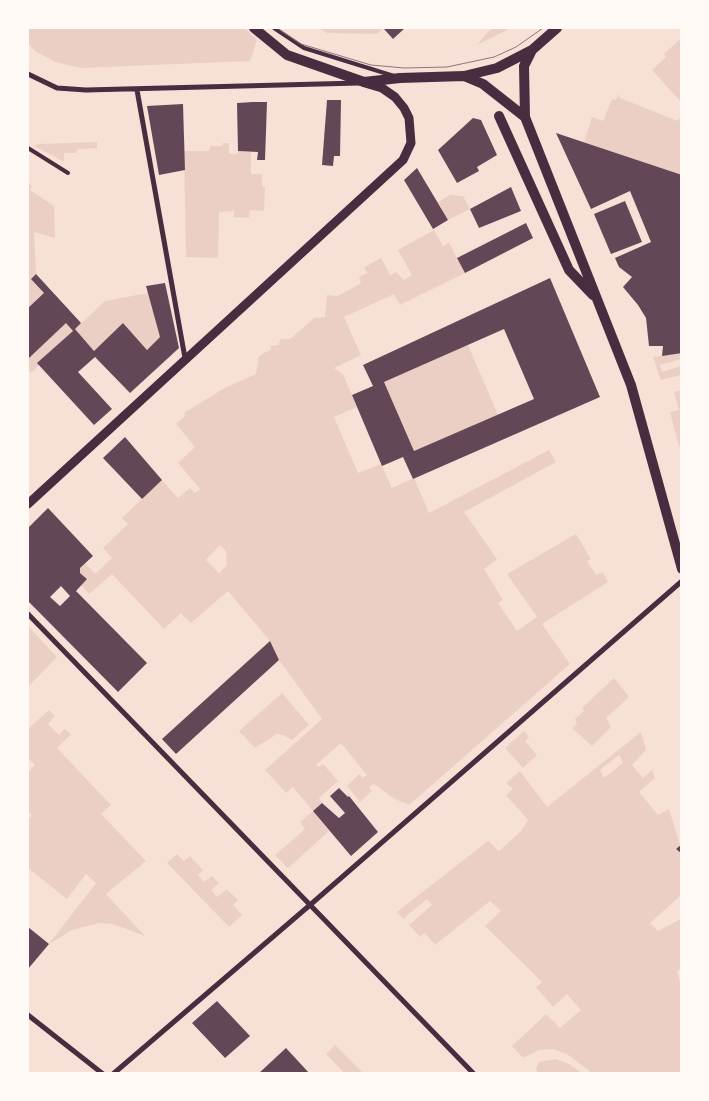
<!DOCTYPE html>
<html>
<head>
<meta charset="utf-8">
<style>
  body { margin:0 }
  #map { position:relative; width:709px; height:1101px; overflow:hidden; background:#f7e1d7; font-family:"Alegreya Sans",sans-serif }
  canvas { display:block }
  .frame { position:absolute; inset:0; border:29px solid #fffaf5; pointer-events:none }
</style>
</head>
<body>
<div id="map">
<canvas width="709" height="1101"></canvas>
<div class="frame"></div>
</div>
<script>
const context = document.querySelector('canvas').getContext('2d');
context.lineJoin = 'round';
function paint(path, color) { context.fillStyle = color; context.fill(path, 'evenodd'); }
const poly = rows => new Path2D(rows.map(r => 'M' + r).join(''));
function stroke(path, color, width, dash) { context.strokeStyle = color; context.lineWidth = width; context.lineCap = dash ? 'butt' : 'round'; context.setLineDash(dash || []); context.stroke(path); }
paint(poly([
  [28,28,245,28,257,40,250,61,81,68,55,62,35,51,28,43],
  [319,28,383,28,377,34,327,33],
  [492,28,511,28,477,45,486,34],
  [681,38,681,102,652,70,666,57,664,54],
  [618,94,620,98,678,121,681,114,681,175,584,142,592,117,603,121,612,99,616,100],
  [97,142,97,148,77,149,76,153,64,153,64,162,34,146,38,144],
  [223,143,229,143,229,154,237,154,238,151,251,152,251,174,262,174,262,187,265,187,264,211,250,210,249,218,234,217,234,211,219,212,218,258,186,257,184,151,209,151,210,146,222,146],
  [28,183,32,186,30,190,54,206,55,238,34,232,36,274,32,279,44,293,28,308],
  [450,195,463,196,470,209,448,220,438,202],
  [434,230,443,246,449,243,465,273,400,305,394,294,344,317,361,355,334,368,343,374,357,407,334,417,358,473,381,464,392,488,414,478,429,513,549,450,556,462,464,512,497,559,484,569,503,600,498,603,517,631,537,617,507,574,576,534,591,559,587,561,596,575,603,572,608,582,542,624,570,664,409,805,393,798,374,784,369,787,372,791,360,802,347,786,359,774,363,778,367,775,341,743,316,765,318,767,323,764,338,781,319,798,322,803,313,811,329,831,288,868,275,855,305,829,300,822,313,811,293,787,286,793,265,770,322,719,279,660,270,641,228,591,191,623,181,613,164,629,112,574,89,594,81,585,87,579,80,573,80,568,85,563,95,574,112,558,103,548,128,524,122,518,162,480,178,498,190,488,195,493,200,489,178,463,195,447,176,424,185,416,184,413,223,389,256,374,259,356,271,349,270,346,278,345,281,339,290,339,314,318,325,317,327,295,338,296,361,283,359,277,367,273,364,268,375,261,381,258,390,275,396,272,404,280,412,275,398,250],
  [220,545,226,551,227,565,219,573,206,560],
  [148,293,160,337,147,350,123,323,94,351,75,329,105,301],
  [66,323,73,331,38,363,39,365,31,373,28,369,28,359],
  [468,345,498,415,414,451,384,382],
  [681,353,681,359,660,365,662,372,681,366,681,375,661,380,653,357],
  [681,390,681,445,679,446,670,412,679,410,674,392],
  [28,626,57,657,28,687],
  [614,678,629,697,606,718,611,727,592,746,572,728,577,724,575,719,584,711,582,708],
  [282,693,309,725,292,740,283,735,277,734,255,748,239,731],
  [49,710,55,716,48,724,59,735,65,729,71,734,57,748,111,805,101,814,146,861,106,894,145,936,113,924,99,923,72,930,49,944,96,883,86,874,67,899,28,868,28,819,32,815,28,811,28,772,35,765,28,758,28,729],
  [524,731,529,737,525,741,537,755,523,768,505,748],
  [641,732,646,750,632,765,643,778,652,770,655,778,639,792,658,815,669,809,680,845,676,849,681,854,681,895,650,923,658,931,681,919,681,969,677,971,682,991,681,1073,592,1073,567,1054,553,1049,539,1050,523,1058,512,1046,546,1014,560,1028,581,1010,567,994,553,1007,536,987,542,982,485,926,501,911,490,901,435,945,425,933,420,937,409,925,432,905,427,899,403,919,397,912,488,841,499,851,521,831,528,820,506,795,513,789,506,783,520,771,547,807],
  [619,755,623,763,604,778,600,770],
  [177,854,184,861,190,856,203,870,198,875,204,882,212,876,219,883,211,890,217,897,227,889,238,900,233,905,242,915,229,927,167,863],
  [335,1045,363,1073,344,1073,326,1054],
  [556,1059,569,1064,582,1073,537,1072,536,1069,539,1062]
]), '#ebcfc5');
paint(poly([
  [386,28,405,28,393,39,384,29],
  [327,100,341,100,340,156,334,156,333,166,322,165],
  [253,102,267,102,265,160,257,160,258,152,238,151,237,103],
  [183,104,185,170,159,175,147,106],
  [473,118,481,120,497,155,477,167,479,171,457,183,438,150],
  [556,133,682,175,682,353,662,356,663,346,649,346,646,318,638,305,623,287,632,277,619,267,615,258,651,242,630,191,591,209],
  [417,168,448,220,433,229,404,180],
  [511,187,521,211,479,228,470,209],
  [625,201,642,242,611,254,594,214],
  [526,223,533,238,465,273,457,258],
  [36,274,81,323,75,329,94,351,123,323,147,350,160,337,146,286,165,283,179,348,130,393,95,357,78,372,112,409,94,425,37,363,73,331,66,323,28,359,28,308,44,293,31,279],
  [550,278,600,397,413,479,403,457,382,466,352,395,373,386,363,365],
  [504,329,534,399,414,451,384,382],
  [125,437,162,480,142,499,103,458],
  [48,508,93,556,80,568,80,573,87,579,76,591,147,663,118,692,28,601,28,528],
  [61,586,70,596,60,606,50,597],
  [270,641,279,660,176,754,162,739],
  [339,788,348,797,349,796,378,832,351,856,313,811,322,803,339,818,345,813,330,796],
  [682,844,682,854,676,849],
  [28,927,49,944,28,969],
  [217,1001,250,1036,225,1058,192,1023],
  [286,1048,310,1074,258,1074]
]), '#644757');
stroke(poly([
  [274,28,304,48,394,76],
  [28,148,68,173]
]), '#4a2c40', 4);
stroke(poly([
  [28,74,57,88,86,90,359,83],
  [137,90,185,358],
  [28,614,474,1074],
  [28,1015,103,1074],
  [113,1074,310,905,682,581]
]), '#4a2c40', 5);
stroke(poly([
  [28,504,403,160,411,143,409,118,404,108,395,97,382,88,365,83]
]), '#4a2c40', 9);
stroke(poly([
  [254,28,287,55,364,82,400,78,464,76,497,68,532,50,557,28],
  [532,50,524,66,525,117,631,385,682,569],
  [464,76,483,84,525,117],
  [499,116,569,270,593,295]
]), '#4a2c40', 10);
stroke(poly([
  [277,28,301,44,371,65,404,68,447,67,494,57,516,47,543,28]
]), '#8f747c', 1);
</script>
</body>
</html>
